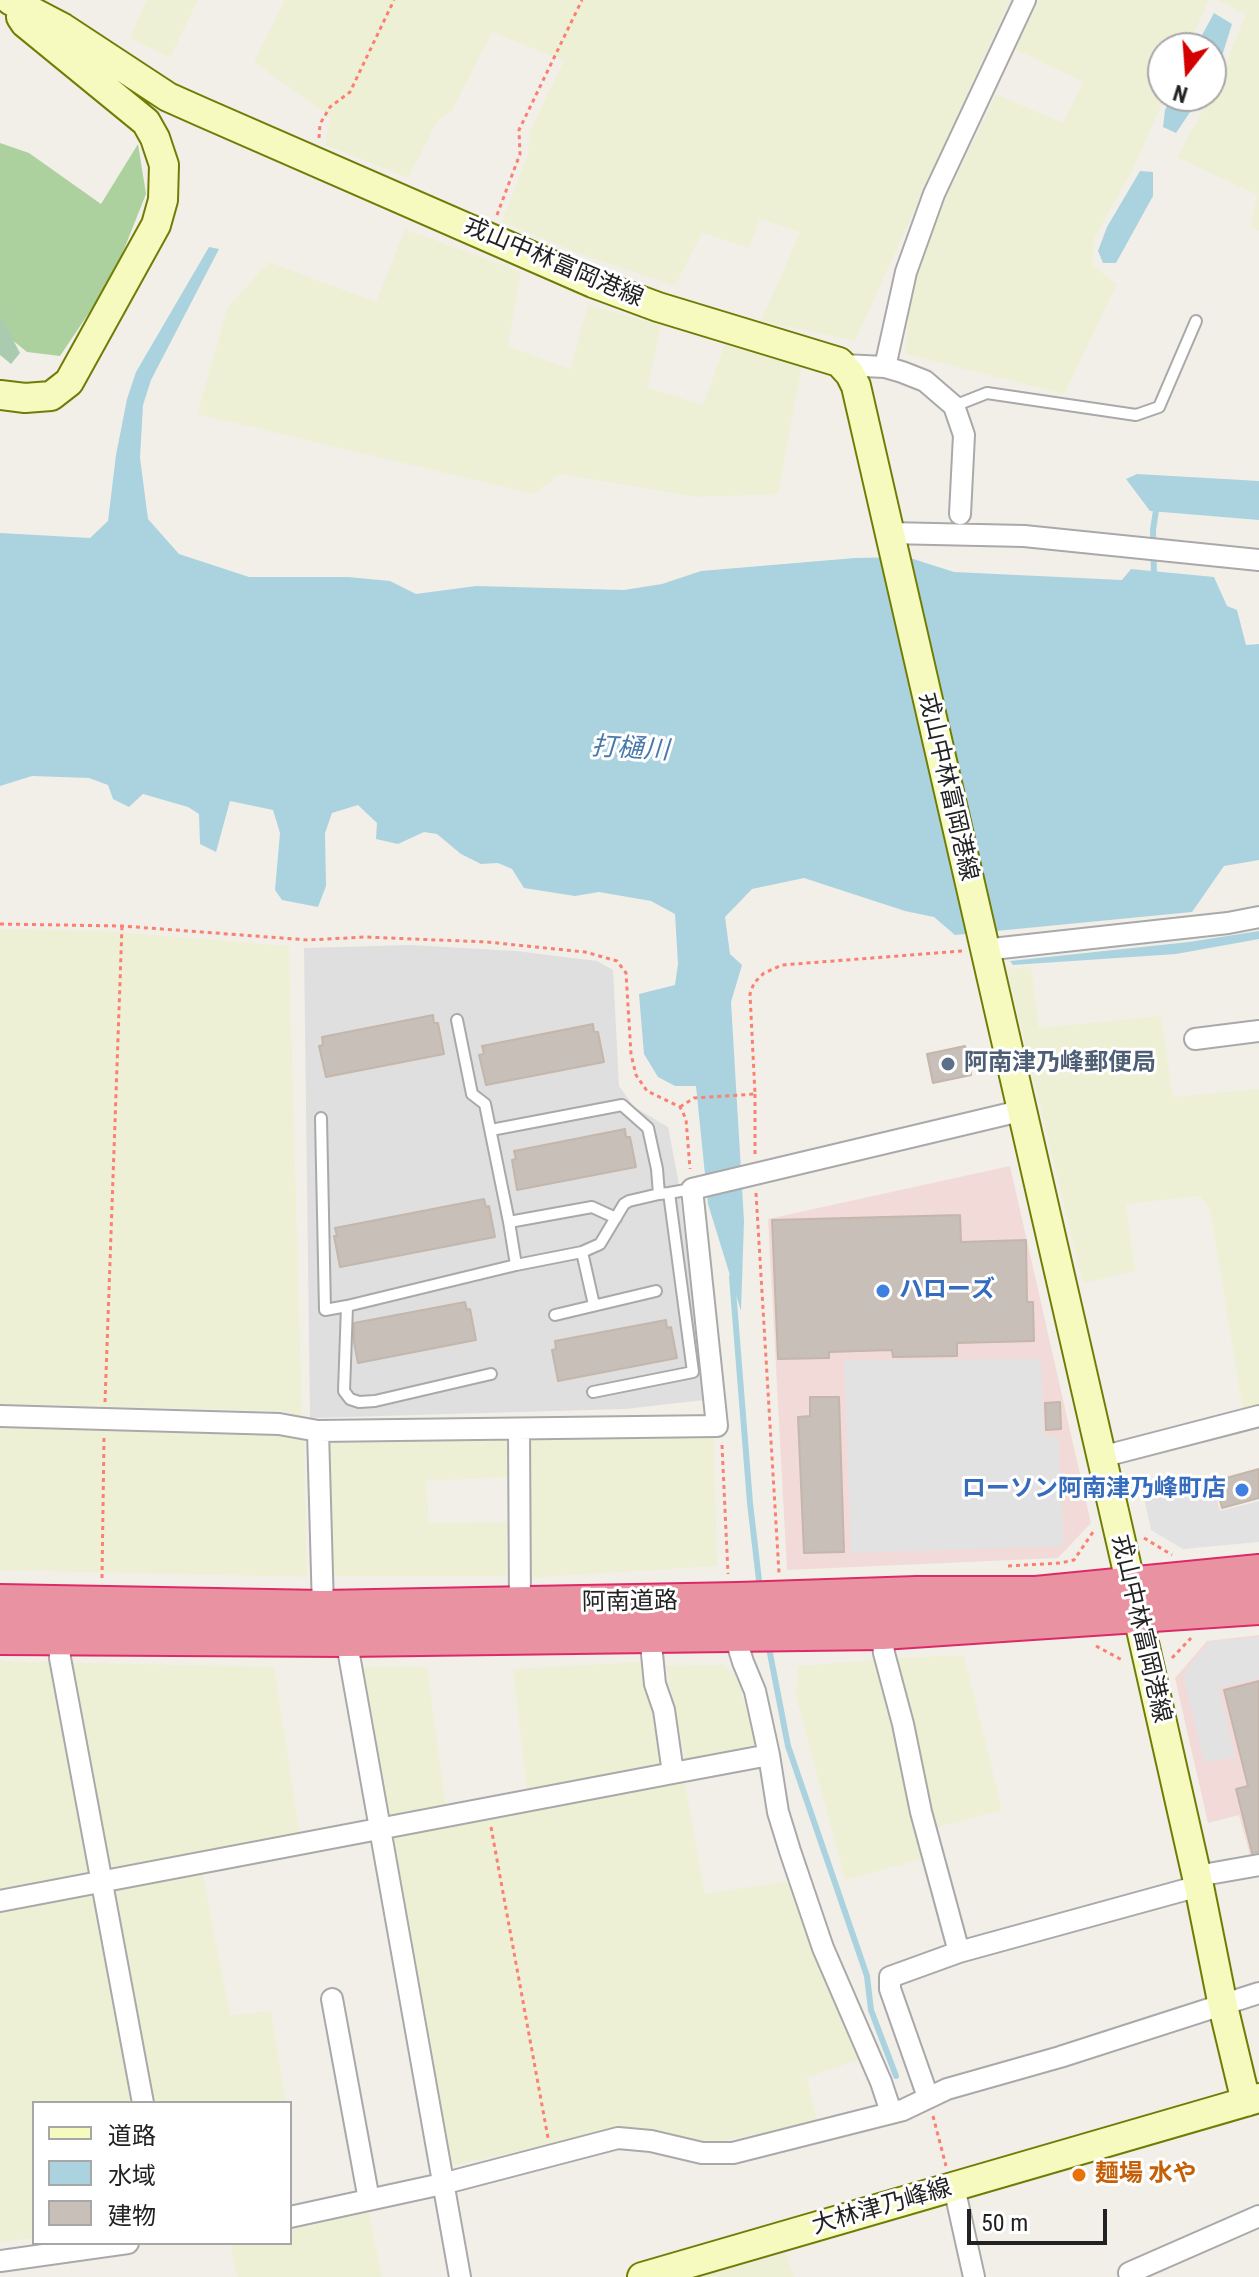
<!DOCTYPE html>
<html>
<head>
<meta charset="utf-8">
<style>
  body { margin:0 }
  #map { position:relative; width:1259px; height:2277px; overflow:hidden; background:#f2efe9; font-family:"Roboto Condensed","Noto Sans JP",sans-serif }
  canvas { display:block }
  .legend { position:absolute; left:32px; top:2101px; width:260px; height:144px; box-sizing:border-box; background:#fff; border:2px solid #a7a7a7; margin:0; padding:10px 14px; list-style:none; font-size:24px; color:#222 }
  .legend li { display:flex; align-items:center; gap:16px; height:40px }
  .legend b { width:40px; border:2px solid #a7a7a7 }
  .north { position:absolute; left:1147px; top:32px; width:80px; height:80px; box-sizing:border-box; background:#fff; border:2px solid #a7a7a7; border-radius:50%; rotate:197deg; font-size:22px; font-weight:700; line-height:32px; text-align:center; color:#222 }
  .north::after { content:''; display:block; margin:auto; width:28px; height:36px; background:#d40000; clip-path:polygon(50% 0,100% 100%,50% 72%,0 100%) }
  .scale { position:absolute; left:967px; top:2209px; width:140px; height:36px; box-sizing:border-box; border:4px solid #222; border-top:0; padding-left:10px; font-size:24px; line-height:28px; white-space:nowrap; color:#222; -webkit-text-stroke:6px #fff; paint-order:stroke }
</style>
</head>
<body>
<div id="map">
<canvas width="1259" height="2277"></canvas>
<ul class="legend">
<li><b style="height:10px;background:#f7fabf"></b>道路</li>
<li><b style="height:22px;background:#aad3df"></b>水域</li>
<li><b style="height:22px;background:#c7bfb8"></b>建物</li>
</ul>
<div class="north">N</div>
<div class="scale">50 m</div>
</div>
<script>
const context = document.querySelector('canvas').getContext('2d');
context.lineJoin = 'round';
function paint(path, color) { context.fillStyle = color; context.fill(path, 'evenodd'); }
const poly = rows => new Path2D(rows.map(r => 'M' + r).join(''));
function stroke(path, color, width, dash) { context.strokeStyle = color; context.lineWidth = width; context.lineCap = dash ? 'butt' : 'round'; context.setLineDash(dash || []); context.stroke(path); }
function label(font, color, halo, rows, align = 'center') {
  context.font = font + ' "Roboto Condensed","Noto Sans JP",sans-serif'; context.lineWidth = 6; context.setLineDash([]); context.textBaseline = 'middle'; context.strokeStyle = halo; context.fillStyle = color; for (const [text, x, y, turn = 0] of rows) {
    context.save(); context.translate(x, y); context.rotate((+turn || 0) * Math.PI / 180); context.textAlign = isNaN(turn) ? turn : align; if (halo) context.strokeText(text, 0, 0); context.fillText(text, 0, 0); context.restore();
  }
}
paint(poly([
  [410,945,516,951,597,961,613,970,619,1086,634,1107,668,1127,678,1179,704,1400,625,1409,310,1418,304,948]
]), '#e0dfdf');
paint(poly([
  [1010,1166,1091,1523,1058,1558,787,1570,768,1219],
  [1259,1635,1259,1856,1251,1859,1239,1815,1208,1823,1175,1678,1207,1641]
]), '#f2dad9');
paint(poly([
  [147,0,198,0,170,58,130,38],
  [285,0,1010,0,855,341,761,321,800,232,760,219,749,248,702,233,675,286,578,253,502,222,528,154,529,132,564,61,492,32,452,111,438,120,408,178,325,145,330,117,254,62],
  [1039,0,1209,0,1187,48,1163,48,1163,96,1165,96,1135,165,1094,239,1092,264,1117,284,1064,394,905,354,911,294,936,219,996,94,1063,123,1083,82,1015,49],
  [1217,0,1259,0,1259,231,1251,227,1257,195,1177,157,1218,83,1246,14],
  [405,229,521,272,508,346,570,369,588,305,661,325,648,388,703,405,725,344,802,365,778,494,697,497,560,474,534,494,197,414,228,307,269,262,376,302],
  [0,929,103,931,289,946,302,1417,283,1411,0,1404],
  [1031,967,1039,1028,1161,1016,1173,1097,1259,1089,1259,1407,1243,1411,1210,1210,1200,1196,1126,1204,1135,1271,1083,1283,1007,969],
  [0,1426,274,1433,304,1438,307,1577,0,1570],
  [705,1433,714,1437,717,1566,528,1578,523,1443,531,1435],
  [502,1436,508,1437,510,1477,426,1481,429,1523,507,1522,506,1576,328,1576,330,1442],
  [964,1655,1002,1810,935,1828,895,1658],
  [874,1660,925,1858,845,1880,796,1696,798,1666],
  [0,1661,274,1667,300,1835,199,1855,230,2015,271,2011,286,2103,34,2103,34,2238,0,2242],
  [641,1662,643,1677,654,1708,664,1761,657,1770,527,1790,513,1669],
  [723,1665,737,1676,757,1748,686,1762,666,1666],
  [358,1667,427,1667,446,1807,383,1819],
  [685,1783,705,1894,788,1881,861,2059,807,2077,817,2122,713,2143,634,2127,449,2166,387,1834],
  [368,2209,382,2277,237,2277,230,2243,290,2243,290,2223],
  [786,2253,794,2277,699,2277]
]), '#eef0d5');
paint(poly([
  [0,143,29,153,101,204,138,144,146,194,113,277,60,356,27,352,0,330]
]), '#add19e');
paint(poly([
  [0,315,20,353,11,364,0,355]
]), '#aacbaf');
paint(poly([
  [1038,1359,1041,1361,1044,1436,1058,1437,1064,1546,851,1553,844,1360],
  [1211,1478,1220,1511,1259,1501,1259,1542,1183,1549,1151,1530,1144,1497],
  [1259,1637,1259,1678,1219,1688,1235,1757,1204,1762,1183,1674,1210,1642]
]), '#e2e2e2');
paint(poly([
  [1214,13,1232,24,1217,72,1211,81,1211,48,1195,48],
  [1172,96,1201,96,1176,133,1163,127,1165,110],
  [1140,171,1153,172,1153,196,1116,263,1103,263,1098,251,1107,227],
  [209,247,219,249,151,380,143,405,140,458,148,519,179,554,249,577,348,577,390,581,416,594,476,586,624,590,662,584,701,571,855,558,907,557,954,572,1122,580,1131,569,1214,577,1227,606,1237,610,1246,645,1259,644,1259,860,1224,866,1192,912,955,935,934,917,905,911,804,878,752,889,725,917,730,954,742,965,731,1002,744,1221,741,1311,708,1204,696,1086,675,1086,658,1077,644,1054,639,994,675,985,678,964,675,914,651,901,599,892,575,896,524,888,512,869,498,863,481,864,461,854,437,834,424,832,398,844,376,839,377,823,358,805,332,813,325,833,326,886,318,907,282,900,275,890,280,833,273,810,230,801,216,852,200,844,199,814,188,807,143,794,129,807,113,799,108,785,89,778,32,776,0,786,0,533,90,538,108,521,116,455,127,399,136,372],
  [1137,474,1259,481,1259,520,1150,511,1126,479],
  [1259,931,1259,939,1176,954,1013,965,1010,961,1189,942]
]), '#aad3df');
stroke(poly([
  [1154,576,1153,530,1157,504],
  [732,1277,750,1503,760,1589],
  [768,1643,788,1746,867,1976,871,2010,896,2076]
]), '#aad3df', 6);
const building = poly([
  [433,1015,434,1023,438,1023,444,1054,326,1077,319,1046,323,1045,322,1037,433,1015],
  [593,1024,594,1032,598,1032,604,1062,486,1085,479,1055,484,1054,482,1046,593,1024],
  [965,1046,971,1075,933,1083,927,1054,965,1046],
  [625,1129,626,1137,630,1137,636,1167,517,1190,512,1160,516,1159,514,1151,625,1129],
  [484,1199,486,1207,489,1206,495,1237,340,1267,334,1236,337,1236,335,1228,484,1199],
  [960,1215,961,1242,1026,1240,1027,1302,1033,1302,1034,1341,957,1343,957,1356,893,1357,892,1350,829,1352,829,1358,778,1359,772,1220,960,1215],
  [465,1302,467,1310,470,1309,476,1340,358,1363,354,1342,354,1323,465,1302],
  [666,1320,667,1328,671,1327,677,1358,558,1381,552,1350,556,1349,555,1341,666,1320],
  [810,1397,839,1397,844,1552,804,1553,798,1417,810,1416,810,1397],
  [1060,1402,1061,1429,1046,1430,1045,1403,1060,1402],
  [1259,1469,1259,1498,1222,1508,1215,1481,1259,1469],
  [1259,1681,1259,1852,1252,1853,1236,1789,1248,1786,1224,1690,1259,1681]
]);
paint(building, '#c7bfb8');
stroke(building, '#c4b6ab', 2);
const lane = poly([
  [954,406,987,393,1136,415,1159,407,1196,321],
  [457,1020,472,1094,485,1104,509,1222],
  [321,1118,325,1310,347,1306],
  [491,1130,622,1105,648,1128,657,1169,659,1194,669,1193],
  [516,1265,509,1222,592,1207,616,1218],
  [594,1305,582,1252,600,1244,624,1204,629,1201,659,1194],
  [555,1315,656,1291],
  [491,1374,375,1401,359,1402,350,1399,344,1391,347,1306,516,1265,582,1252],
  [593,1392,693,1372,669,1193,692,1189]
]);
const street = poly([
  [843,365,885,367,902,372,925,381,954,406,964,435,960,514],
  [885,367,906,272,934,194,1025,0],
  [889,533,1024,536,1259,560],
  [983,950,1228,923,1259,917],
  [1195,1039,1259,1031],
  [0,1416,279,1424,318,1431,717,1426,692,1189,1020,1111],
  [519,1429,520,1605],
  [318,1431,323,1609,346,1638,460,2277],
  [1101,1457,1259,1416],
  [882,1631,884,1653,903,1724,921,1812,959,1952,1199,1886],
  [59,1637,60,1658,143,2103],
  [769,1755,778,1812,790,1851,823,1948,881,2082,891,2112],
  [673,1773,769,1755,755,1691,743,1662,734,1633],
  [1197,1876,1259,1865],
  [0,1901,673,1773,664,1710,655,1684,650,1634],
  [332,1999,369,2200],
  [928,2097,890,1989,890,1977,959,1952],
  [954,2187,974,2277],
  [290,2217,442,2184,618,2138,651,2141,702,2153,733,2153,903,2110,947,2089,1060,2057,1259,1993],
  [0,2261,128,2243],
  [1129,2273,1259,2216]
]);
const secondary = poly([
  [10,0,63,28,168,97,204,113,593,283,658,307,839,362,850,374,856,386,1138,1616,1199,1886,1223,2006,1246,2102],
  [0,395,25,398,51,396,69,382,156,225,163,200,164,165,155,138,146,122,25,23,21,17],
  [642,2277,1259,2098]
]);
const highway = poly([
  [0,1603,323,1609,738,1601,917,1595,1036,1595,1259,1573],
  [0,1636,346,1638,882,1631,1259,1606]
]);
stroke(lane, '#a9a9a9', 14);
stroke(street, '#a9a9a9', 24);
stroke(secondary, '#707d05', 32);
stroke(highway, '#dc2a67', 40);
stroke(poly([
  [319,138,320,124,330,107,350,92,394,0],
  [497,215,520,154,519,130,582,0],
  [0,924,122,926,308,940,365,937,487,942,585,952,617,961,626,973,631,1054,636,1075,647,1091,680,1107,686,1119,690,1169],
  [680,1107,694,1098,755,1094,750,994,754,983,764,973,782,965,962,951],
  [755,1154,755,1094],
  [756,1193,779,1573],
  [105,1402,122,926],
  [722,1445,728,1574],
  [1144,1538,1172,1555],
  [1008,1566,1060,1563,1074,1560,1093,1532],
  [102,1578,104,1437],
  [1096,1646,1124,1661],
  [1172,1658,1191,1638],
  [491,1827,548,2138],
  [933,2116,946,2166]
]), '#fa8072', 3, [4, 4]);
stroke(lane, '#fff', 10);
stroke(street, '#fff', 20);
stroke(secondary, '#f7fabf', 28);
stroke(highway, '#e892a2', 36);
for (const [x, y, r, color] of [
  [948,1064,8,"#5c6f8a"],
  [883,1291,8,"#3f7fe0"],
  [1242,1490,8,"#3f7fe0"],
  [1079,2175,8,"#e8710a"]
]) { const dot = new Path2D(); dot.arc(x, y, r, 0, 2 * Math.PI); context.fillStyle = color; context.fill(dot); stroke(dot, '#fff', 3); }
label('24px', '#222', '#fff', [
  ["戎山中林富岡港線",553,263,23],
  ["戎山中林富岡港線",947,787,77],
  ["阿南道路",630,1603,-1],
  ["戎山中林富岡港線",1140,1629,77],
  ["大林津乃峰線",882,2208,-16]
]);
label('bold 24px', '#4e5e75', '#fff', [
  ["阿南津乃峰郵便局",964,1064]
], 'left');
label('bold 24px', '#366cbe', '#fff', [
  ["ハローズ",899,1291],
  ["ローソン阿南津乃峰町店",1226,1490,"right"]
], 'left');
label('bold 24px', '#c56008', '#fff', [
  ["麺場 水や",1095,2175]
], 'left');
label('italic 26px', '#4a7aab', '#fff', [
  ["打樋川",630,750,3]
]);
</script>
</body>
</html>
